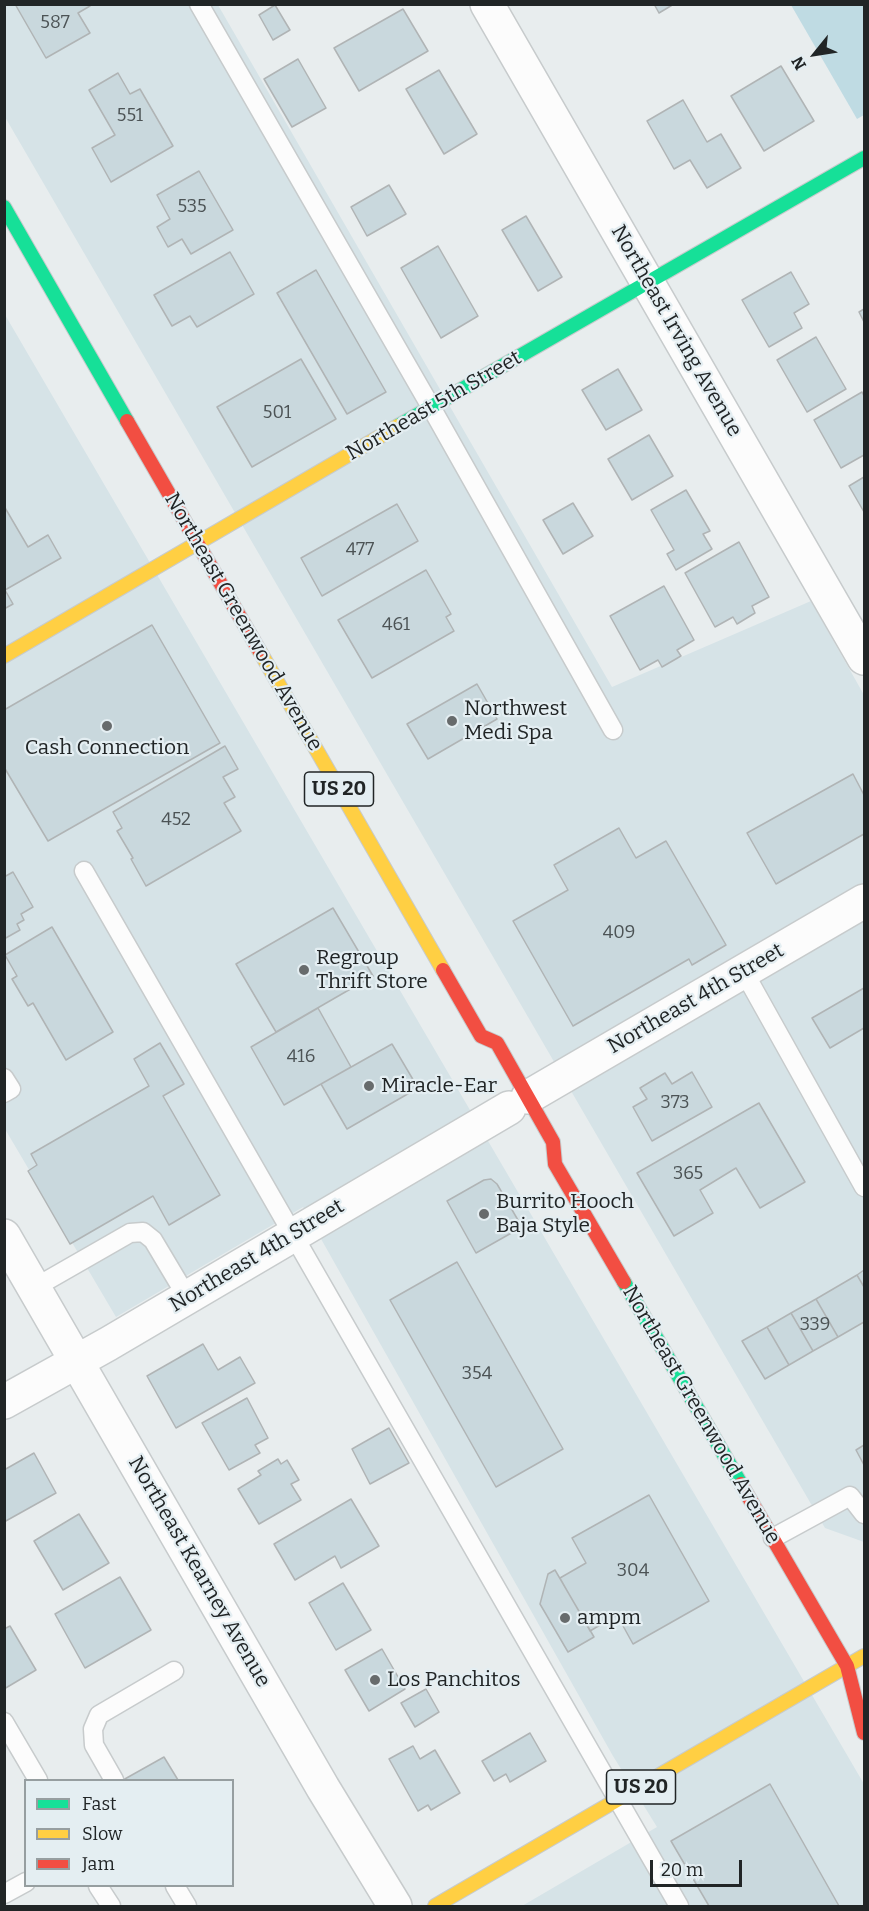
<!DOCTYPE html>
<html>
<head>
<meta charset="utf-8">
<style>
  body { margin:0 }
  #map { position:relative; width:869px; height:1911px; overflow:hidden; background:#e8edee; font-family:Bitter,serif }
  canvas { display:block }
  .frame { position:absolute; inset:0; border:6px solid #212526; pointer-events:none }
  .legend { position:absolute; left:24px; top:1779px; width:210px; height:108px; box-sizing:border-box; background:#e4eef2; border:2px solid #969ea0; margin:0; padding:8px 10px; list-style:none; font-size:18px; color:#212526 }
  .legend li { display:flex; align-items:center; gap:12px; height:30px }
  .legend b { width:30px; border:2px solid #969ea0 }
  .north { position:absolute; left:785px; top:24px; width:60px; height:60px; -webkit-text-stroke:4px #e4eef2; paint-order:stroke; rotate:240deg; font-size:16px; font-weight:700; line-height:24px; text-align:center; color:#212526 }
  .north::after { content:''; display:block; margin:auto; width:21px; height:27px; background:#212526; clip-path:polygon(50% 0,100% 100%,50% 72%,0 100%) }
  .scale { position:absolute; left:650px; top:1860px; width:92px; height:27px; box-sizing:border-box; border:3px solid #212526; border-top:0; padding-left:8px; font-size:18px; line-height:21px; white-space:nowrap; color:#212526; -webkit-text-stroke:4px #e4eef2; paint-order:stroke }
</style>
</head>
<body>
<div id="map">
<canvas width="869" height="1911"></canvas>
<div class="frame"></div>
<ul class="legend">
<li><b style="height:8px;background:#16e098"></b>Fast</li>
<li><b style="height:8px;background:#ffcf43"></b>Slow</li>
<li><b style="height:8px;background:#f24e42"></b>Jam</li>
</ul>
<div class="north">N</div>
<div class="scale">20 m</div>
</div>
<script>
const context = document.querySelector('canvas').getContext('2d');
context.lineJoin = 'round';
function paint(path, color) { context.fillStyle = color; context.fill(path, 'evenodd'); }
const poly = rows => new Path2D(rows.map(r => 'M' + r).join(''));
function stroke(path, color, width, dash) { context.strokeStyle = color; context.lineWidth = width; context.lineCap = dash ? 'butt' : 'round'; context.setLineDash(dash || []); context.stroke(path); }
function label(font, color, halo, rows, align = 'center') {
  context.font = font + ' Bitter,serif'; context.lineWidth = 4.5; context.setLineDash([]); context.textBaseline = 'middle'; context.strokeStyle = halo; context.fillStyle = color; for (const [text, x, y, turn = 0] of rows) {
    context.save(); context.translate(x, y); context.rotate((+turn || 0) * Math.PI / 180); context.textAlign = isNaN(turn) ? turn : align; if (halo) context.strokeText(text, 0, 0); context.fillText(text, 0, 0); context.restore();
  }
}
paint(poly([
  [4,5,218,5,612,687,811,601,864,695,864,1542,825,1528,5,117],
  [4,313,864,1784,864,1906,522,1906,657,1827,613,1756,303,1207,116,1317,5,1129]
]), '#d6e3e7');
paint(poly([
  [791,5,864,5,864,115,857,119]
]), '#bfdbe3');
const building = poly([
  [15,4,89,4,90,6,78,13,90,33,46,58,15,4],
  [654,4,674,4,659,13,654,4],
  [275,5,290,30,273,40,259,15,275,5],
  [403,9,428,51,359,91,334,48,403,9],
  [298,59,326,108,292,127,264,79,298,59],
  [781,66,814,121,764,151,731,96,781,66],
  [439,70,477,134,444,154,406,89,439,70],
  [118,73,130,94,140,89,173,146,111,182,92,148,115,135,89,90,118,73],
  [683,100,707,142,721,134,741,168,707,188,690,160,674,169,647,121,683,100],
  [199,171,233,230,191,254,182,239,168,247,157,227,170,219,157,195,199,171],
  [389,185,406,214,367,236,351,207,389,185],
  [526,216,562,277,538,291,502,230,526,216],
  [438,246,478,316,441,338,401,268,438,246],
  [230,252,254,294,197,327,190,316,172,326,154,295,230,252],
  [316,270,386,392,347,414,277,293,316,270],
  [791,272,809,304,794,313,802,328,769,347,742,300,791,272],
  [864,309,864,322,859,312,864,309],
  [816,337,846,389,807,412,777,360,816,337],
  [301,359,336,419,252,467,217,407,301,359],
  [618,369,642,410,606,430,582,390,618,369],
  [862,392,864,396,864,455,841,468,814,420,862,392],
  [649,435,673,476,632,500,608,459,649,435],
  [864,477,864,512,849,486,864,477],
  [686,490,710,531,703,534,712,549,676,570,667,554,674,550,651,510,686,490],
  [573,503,593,536,563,554,543,520,573,503],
  [397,504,418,541,322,596,301,558,397,504],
  [4,506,28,547,48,535,61,558,5,590,13,604,4,609,4,506],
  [739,542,769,597,752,606,755,613,737,624,733,617,715,627,685,573,739,542],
  [426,570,451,614,446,617,454,631,372,678,338,620,426,570],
  [664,586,694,640,677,650,681,656,662,667,658,660,640,670,610,616,664,586],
  [152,625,220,743,48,841,4,767,4,710,152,625],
  [477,684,497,719,428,759,407,724,477,684],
  [225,746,238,769,223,777,235,797,224,803,241,831,146,886,131,859,133,858,117,831,122,828,113,812,225,746],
  [853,774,864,795,864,834,776,884,747,833,853,774],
  [619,828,636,858,666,841,726,945,692,965,689,959,573,1026,513,921,568,890,554,865,619,828],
  [13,872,33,907,21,914,24,920,17,924,20,930,4,939,4,877,13,872],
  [333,908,373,976,276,1032,236,964,333,908],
  [52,927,113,1032,66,1060,33,1003,28,1006,12,979,17,976,5,955,52,927],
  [864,988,864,1028,830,1048,812,1018,864,988],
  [318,1008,351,1067,284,1105,251,1047,318,1008],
  [160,1043,184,1084,163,1096,220,1195,169,1225,153,1196,70,1244,28,1171,37,1165,31,1154,149,1086,134,1059,160,1043],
  [392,1044,418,1088,347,1129,321,1084,392,1044],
  [692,1072,712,1107,652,1141,633,1107,647,1099,640,1088,665,1073,672,1084,692,1072],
  [759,1103,805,1182,760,1208,736,1168,700,1190,713,1213,674,1236,637,1173,759,1103],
  [491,1179,497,1184,522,1227,476,1253,447,1201,484,1180,491,1179],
  [457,1262,563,1449,496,1487,390,1300,457,1262],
  [864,1270,864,1287,857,1275,864,1270],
  [857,1275,864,1287,864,1322,838,1337,816,1299,857,1275],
  [816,1299,838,1337,813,1351,791,1313,816,1299],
  [791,1313,813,1351,789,1365,767,1327,791,1313],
  [767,1327,789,1365,765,1379,742,1341,767,1327],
  [203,1344,218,1370,240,1357,255,1383,176,1428,147,1376,203,1344],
  [247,1398,268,1438,255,1445,260,1453,229,1470,202,1423,247,1398],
  [389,1428,409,1463,370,1484,352,1449,389,1428],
  [864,1445,864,1465,856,1450,864,1445],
  [34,1453,56,1493,4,1522,4,1470,34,1453],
  [278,1459,281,1464,287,1460,299,1480,291,1484,301,1500,259,1524,238,1489,261,1475,258,1471,278,1459],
  [649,1495,709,1601,633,1644,617,1615,590,1631,560,1578,586,1563,572,1538,649,1495],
  [351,1499,379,1546,341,1568,335,1556,295,1580,274,1544,351,1499],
  [79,1514,109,1563,63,1590,34,1541,79,1514],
  [555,1570,594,1637,568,1652,540,1604,548,1574,555,1570],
  [120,1577,151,1630,85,1668,55,1614,120,1577],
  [343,1583,371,1630,336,1650,309,1603,343,1583],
  [10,1626,36,1670,4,1689,4,1629,10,1626],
  [382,1649,405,1689,369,1711,345,1670,382,1649],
  [426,1689,439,1712,415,1727,401,1703,426,1689],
  [530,1733,546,1761,510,1782,506,1774,494,1781,482,1761,530,1733],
  [413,1746,420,1759,435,1750,460,1793,431,1810,428,1805,418,1811,389,1759,413,1746],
  [164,1757,178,1780,123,1780,164,1757],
  [770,1784,839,1906,709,1906,671,1841,770,1784]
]);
paint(building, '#c9d8dd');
stroke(building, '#b0b4b5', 1.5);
const lane = poly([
  [199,4,431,407,613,730],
  [84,871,679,1906],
  [744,972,864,1187],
  [4,1078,11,1089,4,1093],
  [34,1288,130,1233,143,1232,153,1240,187,1297],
  [773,1538,850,1496,864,1514],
  [4,1722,38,1780],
  [114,1780,94,1745,93,1729,99,1715,174,1671],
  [98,1886,111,1906],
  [175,1886,187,1906],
  [4,1894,26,1882]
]);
const street = poly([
  [487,4,864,658],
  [528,1097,864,901],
  [4,1236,323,1788,395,1906],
  [4,1402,108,1344,509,1108]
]);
const fast = poly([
  [4,207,127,421],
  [398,426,864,158],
  [624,1282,741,1484]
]);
const slow = poly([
  [259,650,443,970],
  [4,656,398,426],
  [435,1906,864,1656]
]);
const jam = poly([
  [127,421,259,650],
  [443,970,481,1036,497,1043,553,1142,555,1164,624,1282],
  [741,1484,847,1666],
  [847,1666,864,1733]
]);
stroke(lane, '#c7cbcc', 21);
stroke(street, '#c7cbcc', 36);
stroke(fast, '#c7cbcc', 16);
stroke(slow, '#c7cbcc', 16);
stroke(jam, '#c7cbcc', 16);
stroke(lane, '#fcfcfc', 18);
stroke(street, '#fcfcfc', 33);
stroke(fast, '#16e098', 14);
stroke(slow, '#ffcf43', 14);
stroke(jam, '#f24e42', 14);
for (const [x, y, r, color] of [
  [452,721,6,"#676b6c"],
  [107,726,6,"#676b6c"],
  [304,970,6,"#676b6c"],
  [369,1086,6,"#676b6c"],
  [484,1214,6,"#676b6c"],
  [565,1618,6,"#676b6c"],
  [375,1680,6,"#676b6c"]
]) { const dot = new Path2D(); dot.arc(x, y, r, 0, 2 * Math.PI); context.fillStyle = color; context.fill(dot); stroke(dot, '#e4eef2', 2); }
label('18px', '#4c5355', null, [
  ["587",55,23],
  ["551",130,116],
  ["535",192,207],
  ["501",277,413],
  ["477",360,550],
  ["461",396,625],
  ["452",176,820],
  ["409",619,933],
  ["416",301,1057],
  ["373",675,1103],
  ["365",688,1174],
  ["339",815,1325],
  ["354",477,1374],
  ["304",633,1571]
]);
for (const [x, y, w] of [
  [339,789,69],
  [641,1787,69]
]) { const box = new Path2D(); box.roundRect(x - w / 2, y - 17, w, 34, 4.5); context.fillStyle = '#e4eef2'; context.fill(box); stroke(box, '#212526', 1.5); }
label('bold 20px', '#212526', null, [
  ["US 20",339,789],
  ["US 20",641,1787]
]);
label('21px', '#212526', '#e4eef2', [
  ["Northeast Irving Avenue",676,331,60],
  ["Northeast 5th Street",434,406,-30],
  ["Northeast Greenwood Avenue",243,622,60],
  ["Northeast 4th Street",696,999,-30],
  ["Northeast 4th Street",257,1256,-31],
  ["Northeast Greenwood Avenue",701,1415,60],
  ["Northeast Kearney Avenue",199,1572,60]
]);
label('21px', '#212526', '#e4eef2', [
  ["Northwest",464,709],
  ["Medi Spa",464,733],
  ["Cash Connection",107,748,"center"],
  ["Regroup",316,958],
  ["Thrift Store",316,982],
  ["Miracle-Ear",381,1086],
  ["Burrito Hooch",496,1202],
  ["Baja Style",496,1226],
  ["ampm",577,1618],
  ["Los Panchitos",387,1680]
], 'left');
</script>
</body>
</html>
